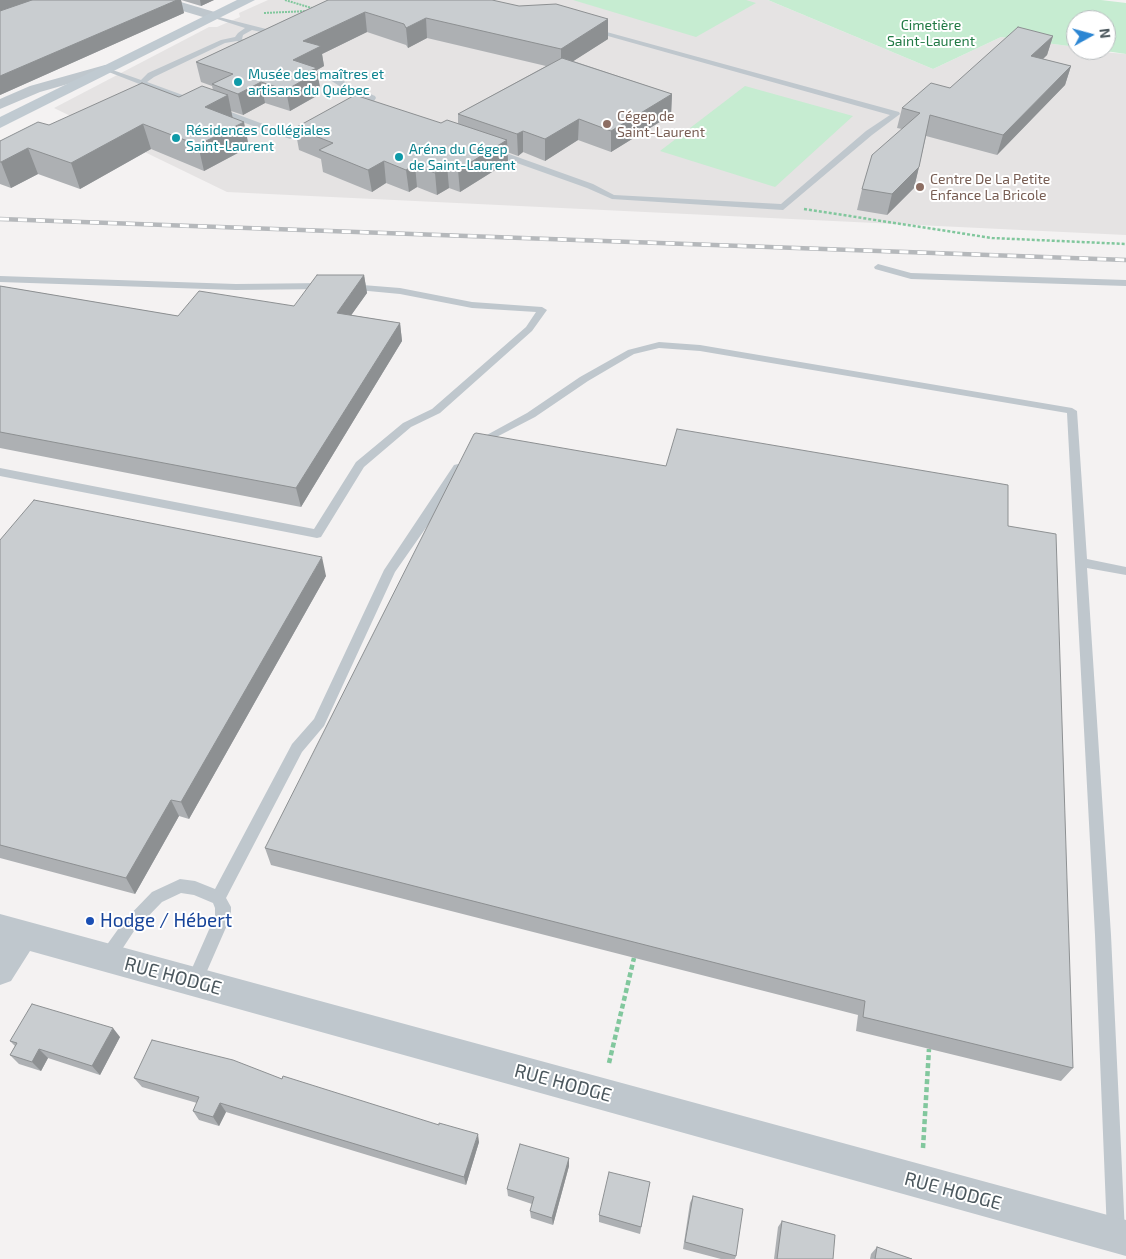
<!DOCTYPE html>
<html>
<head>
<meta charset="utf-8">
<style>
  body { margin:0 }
  #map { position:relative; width:1126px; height:1259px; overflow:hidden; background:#f4f2f2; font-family:"Exo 2",sans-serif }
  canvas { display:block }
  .north { position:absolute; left:1066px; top:10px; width:50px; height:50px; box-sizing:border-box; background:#fff; border:1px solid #b7bcbe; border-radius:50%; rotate:83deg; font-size:14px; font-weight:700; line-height:20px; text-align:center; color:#4b575d }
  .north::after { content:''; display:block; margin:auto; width:18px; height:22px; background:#2c86d3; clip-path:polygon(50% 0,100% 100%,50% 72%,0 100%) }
</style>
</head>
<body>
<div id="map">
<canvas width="1126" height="1259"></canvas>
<div class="north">N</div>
</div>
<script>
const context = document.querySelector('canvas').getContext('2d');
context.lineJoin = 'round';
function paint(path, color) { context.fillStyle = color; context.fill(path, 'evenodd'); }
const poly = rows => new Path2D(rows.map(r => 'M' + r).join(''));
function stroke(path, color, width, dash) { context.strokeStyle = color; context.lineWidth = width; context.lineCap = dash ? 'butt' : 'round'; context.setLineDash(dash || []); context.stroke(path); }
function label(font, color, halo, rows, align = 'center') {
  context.font = font + ' "Exo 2",sans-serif'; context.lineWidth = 4; context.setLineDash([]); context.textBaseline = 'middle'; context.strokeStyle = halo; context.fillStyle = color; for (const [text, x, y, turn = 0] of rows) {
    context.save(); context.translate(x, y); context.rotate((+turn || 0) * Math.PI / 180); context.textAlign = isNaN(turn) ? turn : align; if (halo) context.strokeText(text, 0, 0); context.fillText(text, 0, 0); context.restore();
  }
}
paint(poly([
  [268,0,768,0,933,69,1001,37,1076,47,1076,50,1126,54,1126,235,227,192,54,108,209,27,217,27,240,17,239,13]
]), '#e5e3e3');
paint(poly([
  [573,0,746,0,756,3,696,37],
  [768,0,1101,0,1126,3,1126,54,1099,50,1106,50,1106,20,1076,20,1076,47,1001,37,933,69],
  [745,86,853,116,775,187,660,151]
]), '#c6ecd1');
stroke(poly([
  [285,0,315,9],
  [264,13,308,11]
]), '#81c79d', 2, [2, 1]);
stroke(poly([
  [804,209,992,238,1126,244]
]), '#81c79d', 2.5, [3, 2]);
stroke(poly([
  [609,1063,634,958],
  [923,1148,929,1049]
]), '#81c79d', 4.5, [5, 3]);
paint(poly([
  [211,15,274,31,279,35,274,40,271,38,272,35,270,34,252,30,243,35,242,39,245,41,257,43,257,45,243,45,237,41,225,43,154,77,147,82,199,101,199,105,193,105,101,69,107,68,141,80,148,73,221,40,235,37,238,33,245,28,211,17,211,15],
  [592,28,899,112,900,114,872,135,783,210,612,199,587,188,489,153,489,149,495,149,593,184,614,195,781,204,866,131,890,115,590,31,590,29,592,28],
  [327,74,333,74,350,85,375,96,376,98,370,107,374,108,374,112,368,112,362,108,368,99,344,89,327,78,327,74],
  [214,108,220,108,290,134,311,127,315,129,290,139,214,112,214,108],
  [878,264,911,273,1126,280,1126,286,911,279,875,269,874,267,878,264],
  [0,276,236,284,325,283,330,286,325,289,236,290,0,282,0,276],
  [350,284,400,288,472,302,542,307,547,310,532,331,440,413,411,427,364,467,321,537,317,538,0,476,0,468,314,529,356,462,403,423,432,409,526,327,536,312,472,308,400,294,347,289,347,285,350,284],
  [659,342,700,345,1072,408,1077,411,1087,559,1126,567,1126,575,1087,568,1111,935,1125,1233,1122,1239,1116,1242,1110,1239,1107,1233,1095,935,1067,413,700,351,659,348,634,354,588,381,535,417,483,444,475,444,474,442,527,413,580,377,628,350,659,342],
  [458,464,463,468,430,522,395,572,324,726,302,752,226,898,231,907,231,916,200,987,194,990,188,987,186,982,215,916,215,908,213,903,194,895,181,893,162,902,134,931,113,963,107,965,101,963,99,958,101,953,124,921,152,892,180,879,195,881,215,889,292,744,314,719,384,570,454,465,458,464]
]), '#bfc7cd');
paint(poly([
  [155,0,174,0,218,13,220,16,213,20,156,3,155,0],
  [105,65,112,69,110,72,40,92,0,109,0,99,30,86,105,65],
  [0,914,1126,1220,1126,1256,30,951,11,981,0,985,0,914]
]), '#bfc7cd');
paint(poly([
  [237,0,255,0,0,128,0,117,237,0]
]), '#c0cad1');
const rail = poly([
  [0,219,1126,260]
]);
stroke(rail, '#b5b8bb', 4.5);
stroke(rail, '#fff', 3, [9]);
paint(poly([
  [0,0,214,0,201,6,181,0,184,13,0,95],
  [328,0,519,6,608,19,608,39,573,61,672,94,671,115,611,152,578,140,545,161,523,152,518,156,507,152,508,162,460,192,449,188,437,195,417,187,409,192,386,183,372,192,323,172,321,159,299,150,295,128,441,123,458,124,458,114,546,66,427,38,408,48,406,45,367,32,322,54,324,66,317,70,320,88,319,89,320,94,290,111,265,103,243,115,231,111,233,118,249,147,204,171,151,149,80,189,38,174,11,188,0,184,0,141,49,125,213,90,212,86,201,82,196,62],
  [1053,36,1047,55,1043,59,1071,66,1065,85,997,155,926,136,914,188,887,215,857,210,862,189,902,129,897,128,902,108,950,88],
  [364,275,367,293,351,315,400,323,402,341,301,507,0,448,0,286,178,316,294,306],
  [1008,526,1073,1068,1061,1081,856,1031,858,1015,271,865,265,848],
  [0,540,326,576,189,819,179,816,135,894,0,858],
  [120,1037,100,1075,48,1058,41,1071,19,1064,10,1055,15,1046,10,1041],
  [134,1078,282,1079,479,1142,466,1185,226,1112,219,1126,199,1120,193,1111,197,1103,142,1087],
  [569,1158,569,1166,553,1225,531,1218,530,1211,532,1204,508,1196,507,1189],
  [650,1182,640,1234,599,1222,599,1215],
  [693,1196,736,1256,735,1259,721,1259,683,1249,690,1203],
  [782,1221,833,1259,774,1259,778,1227],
  [877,1247,912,1259,870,1259,871,1254]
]), '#adb0b3');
paint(poly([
  [0,0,43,0,0,16],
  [177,0,181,0,184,13,0,95,0,76],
  [200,0,214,0,201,6],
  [365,12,367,32,322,54,324,66,317,70,320,88,319,89,320,94,290,111,286,90,293,60,303,41],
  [426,18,427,38,408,48,406,28],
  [608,19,608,39,561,69,561,49],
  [1053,36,1047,55,1026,75,1031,56],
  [1071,66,1065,85,997,155,1003,135],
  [261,82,265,103,243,115,238,94],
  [672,94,671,115,611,152,611,131],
  [228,95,233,120,205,107],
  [579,119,578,140,545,161,545,139],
  [244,122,249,147,204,171,198,145],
  [143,124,151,149,80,189,71,163],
  [523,131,523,152,518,156,517,134],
  [507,140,508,162,460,192,458,170],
  [28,148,38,174,11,188,1,162],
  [384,161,386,183,372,192,368,170],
  [415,165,417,187,409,192,406,170],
  [447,165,449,188,437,195,435,173],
  [919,167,914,188,887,215,892,194],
  [364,275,367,293,340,331,337,313],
  [400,323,402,341,301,507,296,488],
  [322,557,326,576,189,819,181,802],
  [171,800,179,816,135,894,126,878],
  [113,1028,120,1037,100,1075,92,1066],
  [39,1049,48,1058,41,1071,32,1062],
  [220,1103,226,1112,219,1126,213,1117],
  [478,1134,479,1142,466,1185,464,1177],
  [569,1158,569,1166,553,1225,552,1218]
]), '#8d9092');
const building = poly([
  [32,0,177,0,0,76,0,11,32,0],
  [328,0,492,0,519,6,556,4,608,19,561,49,426,18,406,28,404,24,365,12,303,41,321,46,293,60,317,68,310,71,316,73,286,90,261,82,238,94,212,84,233,74,196,62,328,0],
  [1018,27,1053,36,1031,56,1071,66,1003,135,930,115,919,167,892,194,862,189,872,155,920,113,902,108,931,83,950,88,1018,27],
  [562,58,672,94,611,131,579,119,545,139,523,131,517,134,458,114,562,58],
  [142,83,179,97,202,86,228,95,205,107,244,122,198,145,143,124,71,163,28,148,1,162,0,162,0,141,38,122,49,125,142,83],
  [355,95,441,123,447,120,507,140,458,170,447,165,435,173,415,165,406,170,384,161,368,170,319,150,333,143,295,128,355,95],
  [317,275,364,275,337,313,400,323,296,488,0,432,0,286,178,316,199,291,294,306,317,275],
  [677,429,1008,485,1008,526,1056,534,1073,1068,863,1017,865,1001,265,848,474,434,476,433,666,466,677,429],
  [34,500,322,557,181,802,171,800,126,878,0,845,0,540,34,500],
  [32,1004,113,1028,92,1066,39,1049,32,1062,10,1055,17,1043,10,1041,32,1004],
  [152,1040,233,1060,282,1079,283,1076,439,1125,439,1123,478,1134,464,1177,220,1103,213,1117,193,1111,199,1097,134,1078,152,1040],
  [520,1144,569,1158,552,1218,530,1211,534,1197,507,1189,520,1144],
  [609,1172,650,1182,641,1227,599,1215,609,1172],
  [693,1196,743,1209,736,1256,685,1242,693,1196],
  [782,1221,835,1235,833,1259,777,1259,782,1221],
  [877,1247,912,1259,875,1259,877,1247]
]);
paint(building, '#c9cdd0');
stroke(building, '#8d9092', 1);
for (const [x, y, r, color] of [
  [238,82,5,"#0f9aa8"],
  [607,124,5,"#8d6e63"],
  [176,138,5,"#0f9aa8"],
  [399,157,5,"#0f9aa8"],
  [920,187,5,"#8d6e63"],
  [90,921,5,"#1a4fb4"]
]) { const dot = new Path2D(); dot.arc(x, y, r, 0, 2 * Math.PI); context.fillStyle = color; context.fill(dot); stroke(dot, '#fff', 2); }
label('14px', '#217944', '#fff', [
  ["Cimetière",931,25],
  ["Saint-Laurent",931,41]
]);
label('14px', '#0d838f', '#fff', [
  ["Musée des maîtres et",248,74],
  ["artisans du Québec",248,90],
  ["Résidences Collégiales",186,130],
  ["Saint-Laurent",186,146],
  ["Aréna du Cégep",409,149],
  ["de Saint-Laurent",409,165]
], 'left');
label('14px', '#785e54', '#fff', [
  ["Cégep de",617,116],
  ["Saint-Laurent",617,132],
  ["Centre De La Petite",930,179],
  ["Enfance La Bricole",930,195]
], 'left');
label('19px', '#164399', '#fff', [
  ["Hodge / Hébert",100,921]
], 'left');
label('19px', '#4b575d', '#fff', [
  ["RUE HODGE",173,976,15],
  ["RUE HODGE",563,1083,15],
  ["RUE HODGE",953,1191,15]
]);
</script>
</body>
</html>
